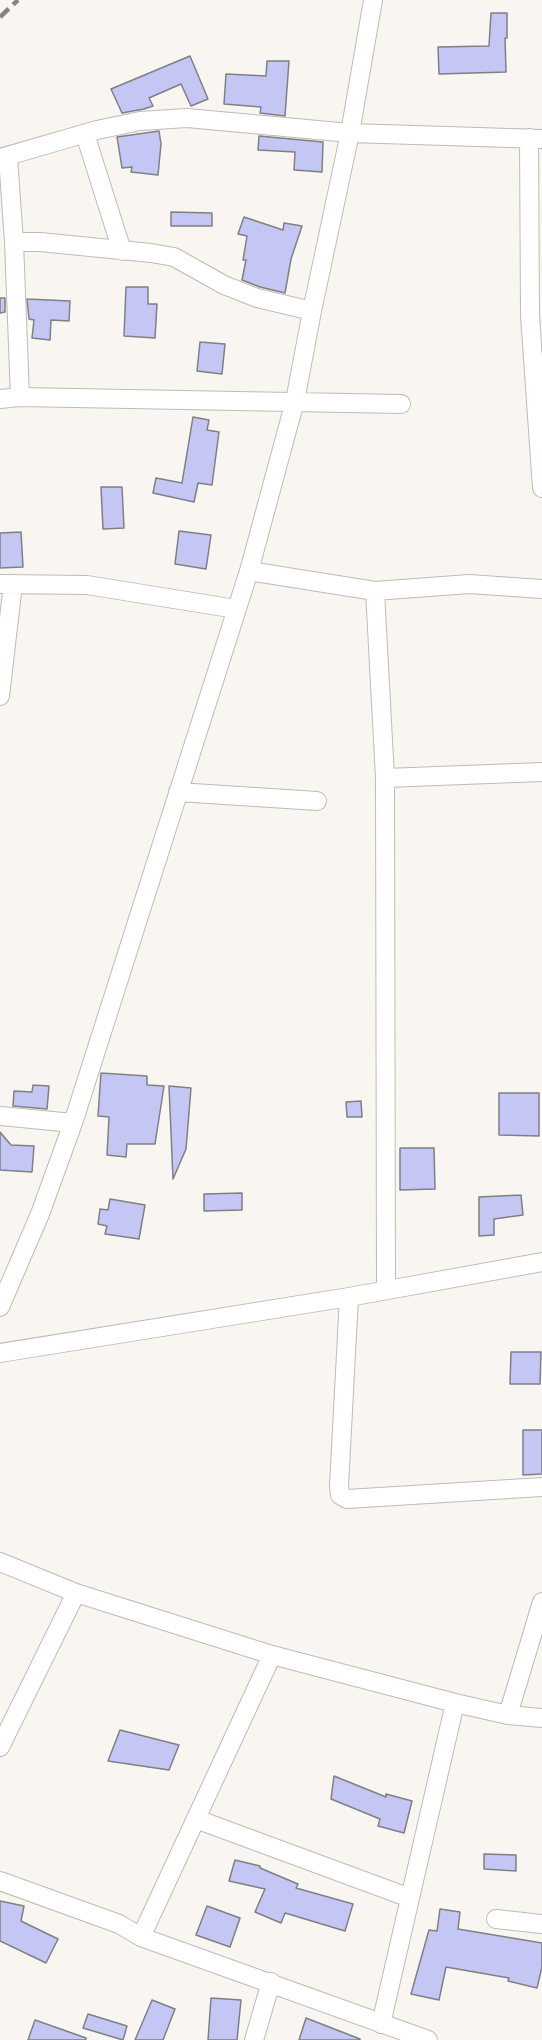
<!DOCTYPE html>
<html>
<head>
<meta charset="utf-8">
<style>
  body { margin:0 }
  canvas { display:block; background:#f9f5f1 }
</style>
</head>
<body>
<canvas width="542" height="2040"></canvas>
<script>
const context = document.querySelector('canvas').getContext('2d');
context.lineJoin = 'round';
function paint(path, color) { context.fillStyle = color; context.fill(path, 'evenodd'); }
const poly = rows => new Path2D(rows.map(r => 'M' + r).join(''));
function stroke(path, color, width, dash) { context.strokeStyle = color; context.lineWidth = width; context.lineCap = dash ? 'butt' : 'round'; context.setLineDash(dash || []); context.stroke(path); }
const building = poly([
  [491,13,507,13,507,38,505,38,506,72,439,74,438,47,489,46,491,13],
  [190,56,208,99,191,106,181,84,149,98,153,106,144,109,122,113,111,89,190,56],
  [267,61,289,61,285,116,260,113,261,107,224,104,226,74,266,76,267,61],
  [159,131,161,144,158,175,131,172,132,167,122,168,117,137,159,131],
  [259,136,323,142,322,172,294,170,295,152,258,150,259,136],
  [171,212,212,213,212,226,171,226,171,212],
  [244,217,283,230,284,223,302,226,291,259,285,293,260,287,242,280,246,260,243,260,247,236,238,234,244,217],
  [126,287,148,287,148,304,157,304,155,338,124,336,126,287],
  [0,298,5,298,5,312,0,313,0,298],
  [27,299,70,301,69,321,51,320,50,340,32,338,34,320,29,319,27,299],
  [200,342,225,344,222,374,197,371,200,342],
  [193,417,209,420,207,430,219,432,212,485,198,483,194,502,153,493,156,478,182,483,193,417],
  [101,487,122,487,124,528,103,529,101,487],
  [179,531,211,535,206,569,175,564,179,531],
  [21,532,23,567,0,568,0,533,21,532],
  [101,1073,147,1076,147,1085,164,1086,155,1144,127,1144,126,1157,107,1155,109,1117,98,1116,101,1073],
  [33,1085,49,1086,47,1109,13,1106,14,1091,32,1092,33,1085],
  [169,1086,191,1088,186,1149,173,1179,169,1086],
  [499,1093,539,1093,539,1136,499,1135,499,1093],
  [361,1101,362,1117,347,1117,346,1102,361,1101],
  [0,1132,11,1145,34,1146,32,1172,0,1170,0,1132],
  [400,1148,434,1148,435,1189,400,1190,400,1148],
  [242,1193,242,1210,204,1211,204,1194,242,1193],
  [521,1195,523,1215,494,1219,494,1235,479,1236,479,1197,521,1195],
  [110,1199,145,1205,139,1239,105,1234,107,1226,98,1224,100,1209,108,1210,110,1199],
  [511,1352,541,1352,540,1384,510,1384,511,1352],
  [523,1430,542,1430,542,1474,523,1475,523,1430],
  [120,1730,179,1745,169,1770,108,1761,120,1730],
  [334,1776,386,1797,386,1794,412,1801,404,1833,378,1826,380,1819,331,1799,334,1776],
  [484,1854,516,1855,516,1871,484,1869,484,1854],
  [235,1860,260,1866,260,1868,298,1884,296,1888,353,1904,345,1931,285,1913,281,1923,255,1912,265,1889,229,1881,235,1860],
  [0,1901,24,1906,21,1921,58,1939,46,1963,0,1941,0,1901],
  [207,1906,240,1918,230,1947,196,1935,207,1906],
  [440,1909,460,1912,458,1929,542,1943,542,1967,537,1988,508,1981,509,1978,446,1967,439,2000,411,1994,429,1930,437,1931,440,1909],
  [211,1998,241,2000,237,2040,208,2040,211,1998],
  [152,2000,175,2009,163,2040,135,2040,152,2000],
  [88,2014,127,2026,123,2040,83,2028,88,2014],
  [306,2018,360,2039,360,2040,299,2040,306,2018],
  [35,2020,86,2038,86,2040,28,2040,35,2020]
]);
paint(building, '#c4c7f4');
stroke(building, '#7f8084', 1.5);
const street = poly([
  [85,134,122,251],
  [529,138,530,315,542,488],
  [8,157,14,242,20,397],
  [0,158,97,130,140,121,187,118,350,133,542,139],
  [14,242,40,242,151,253,174,257,224,285,257,298,312,311],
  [0,399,20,397,401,404],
  [249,571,375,591,469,584,542,589],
  [0,584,87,585,236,609],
  [375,591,385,778,386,1290],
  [0,696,13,584],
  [385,778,542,772],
  [178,792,317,801],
  [0,1116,73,1123],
  [349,1297,339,1486,340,1495,347,1499,542,1487],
  [0,1307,40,1214,73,1123,249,571,295,401,312,311,350,133,373,0],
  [0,1353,349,1297,542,1262],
  [0,1562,76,1593,272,1655,455,1703,508,1715,542,1718],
  [508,1715,542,1602],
  [0,1747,76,1593],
  [196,1819,410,1898],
  [0,1881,119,1924,141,1937,428,2040],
  [496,1919,542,1924],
  [141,1937,272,1655],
  [381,2024,455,1703],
  [254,2040,271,1982]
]);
stroke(street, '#bfbbb7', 20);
stroke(street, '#fff', 18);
stroke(poly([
  [0,17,18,0]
]), '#868381', 4.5, [12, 6]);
</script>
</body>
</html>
